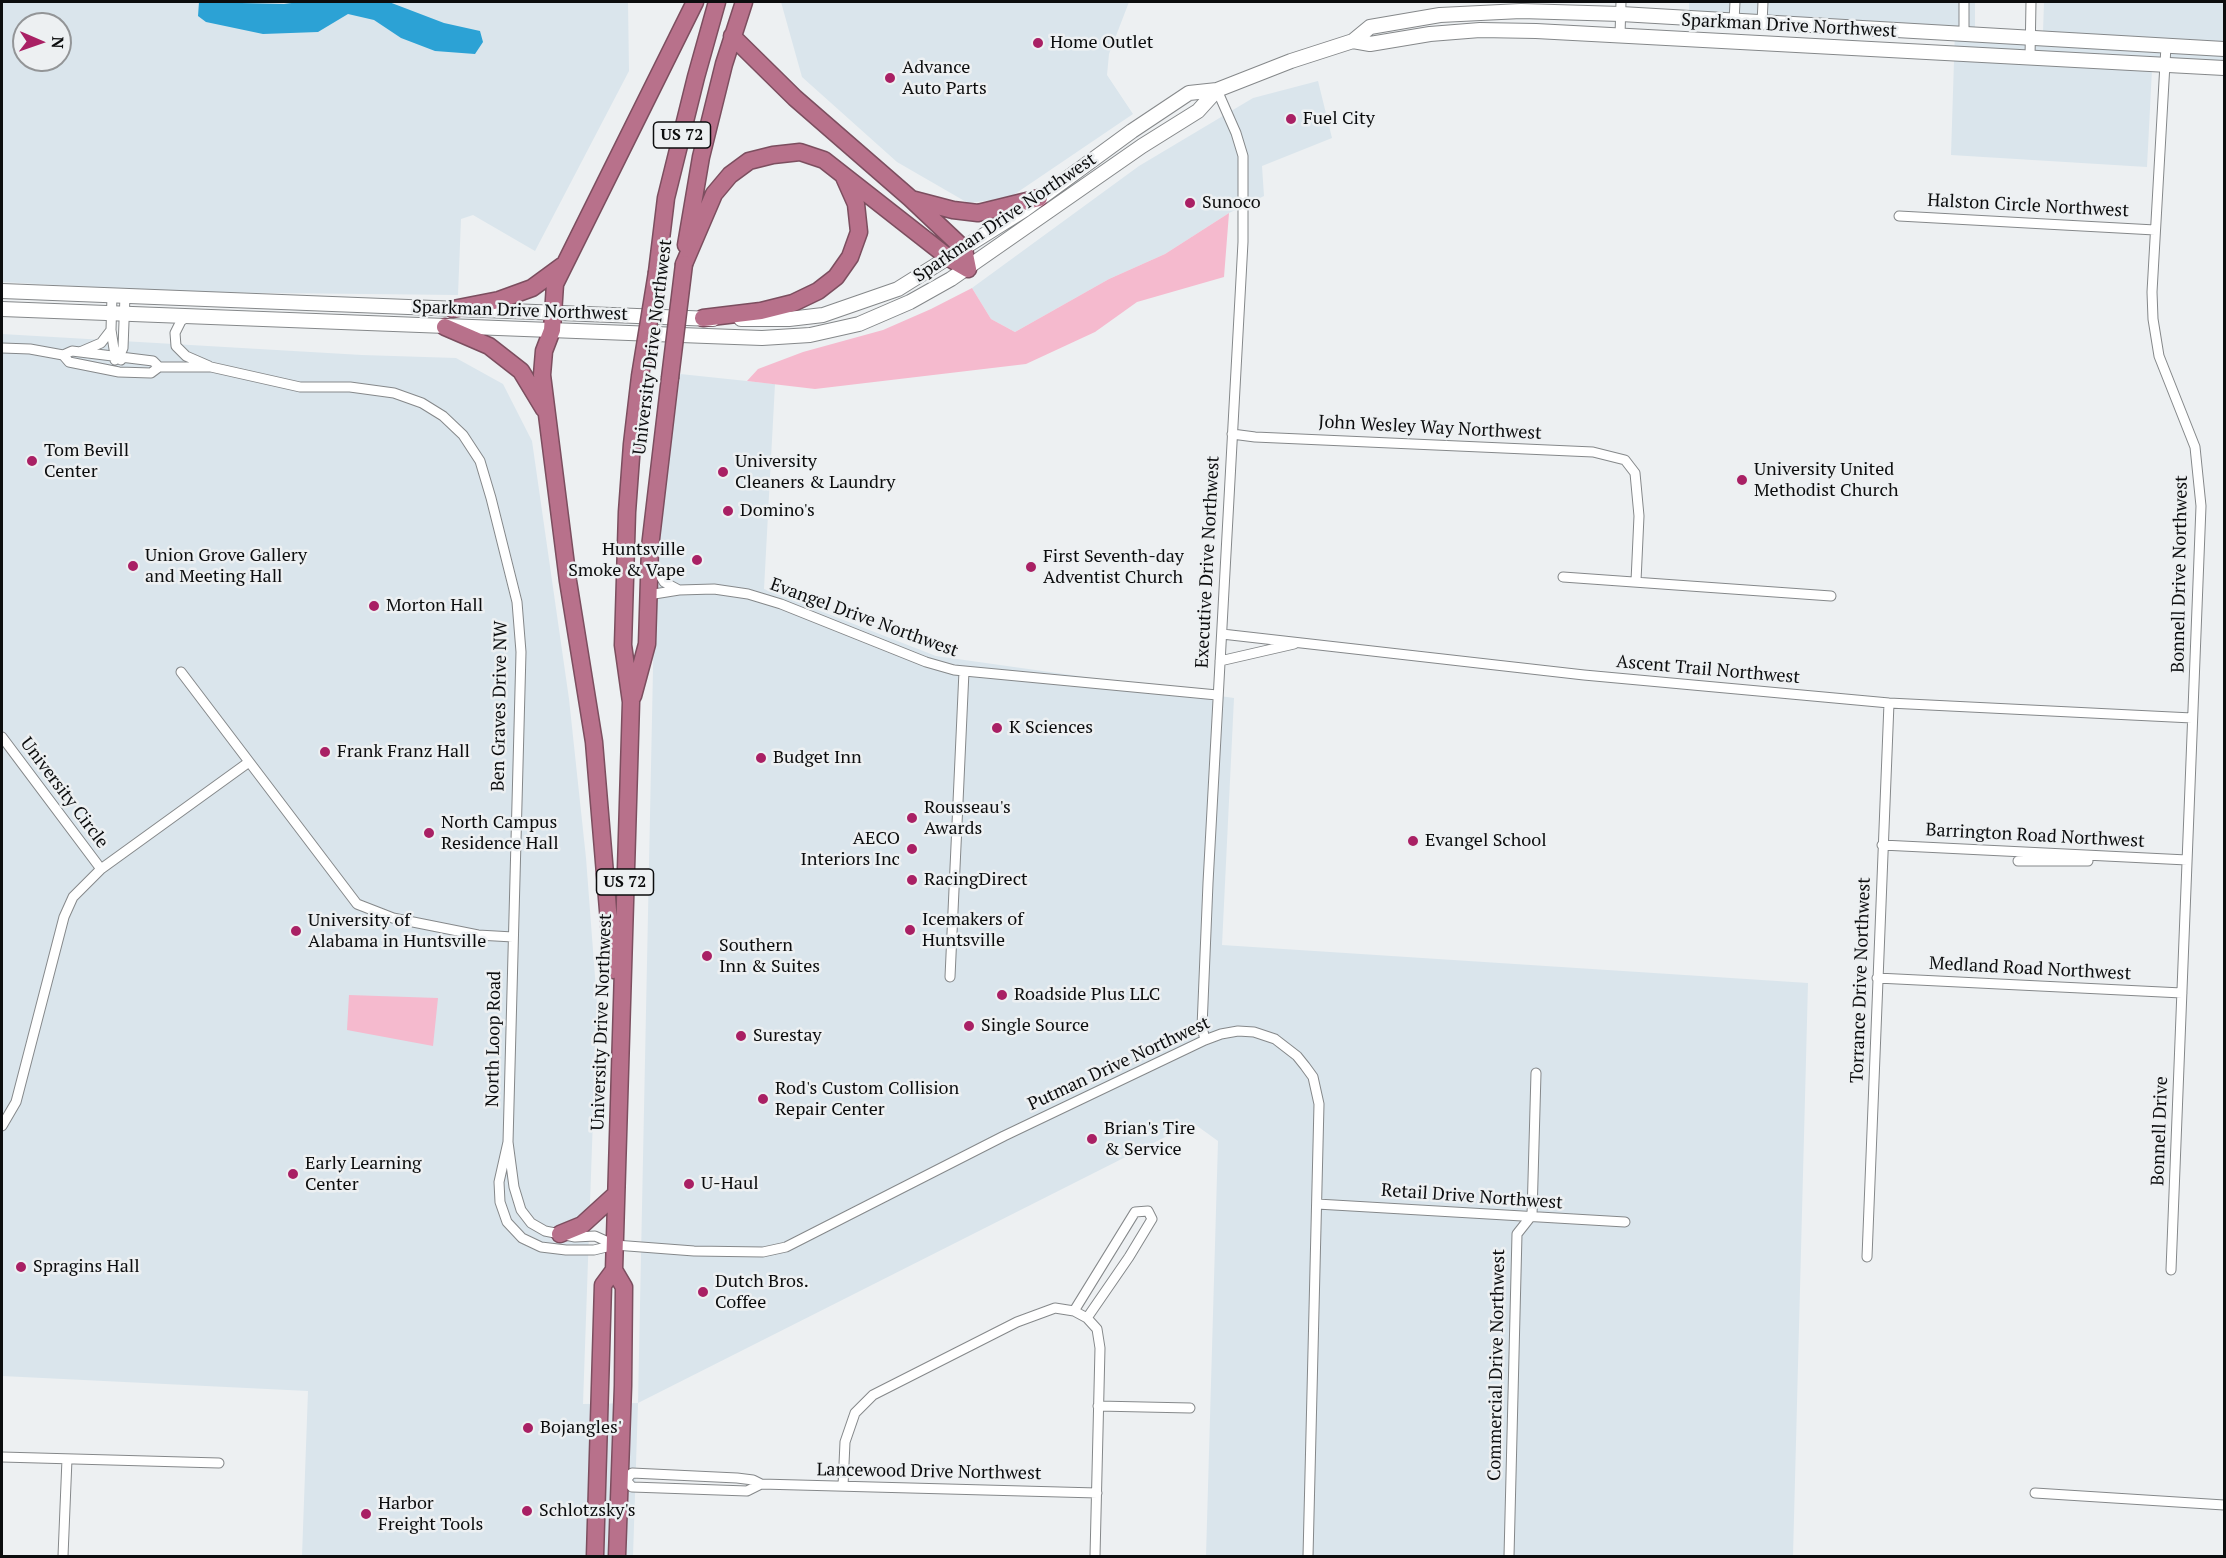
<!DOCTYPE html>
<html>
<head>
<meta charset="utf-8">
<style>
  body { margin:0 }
  #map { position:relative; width:2226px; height:1558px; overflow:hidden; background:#edf0f2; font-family:"PT Serif",serif }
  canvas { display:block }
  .frame { position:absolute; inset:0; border:3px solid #0c0d0e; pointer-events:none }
  .north { position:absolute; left:12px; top:12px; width:60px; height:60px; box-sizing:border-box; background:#edf0f2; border:2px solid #939597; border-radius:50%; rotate:92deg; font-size:16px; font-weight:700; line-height:24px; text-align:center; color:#0c0d0e }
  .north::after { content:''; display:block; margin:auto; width:21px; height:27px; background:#a92064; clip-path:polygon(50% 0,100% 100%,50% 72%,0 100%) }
</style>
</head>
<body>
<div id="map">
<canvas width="2226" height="1558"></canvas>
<div class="frame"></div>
<div class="north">N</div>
</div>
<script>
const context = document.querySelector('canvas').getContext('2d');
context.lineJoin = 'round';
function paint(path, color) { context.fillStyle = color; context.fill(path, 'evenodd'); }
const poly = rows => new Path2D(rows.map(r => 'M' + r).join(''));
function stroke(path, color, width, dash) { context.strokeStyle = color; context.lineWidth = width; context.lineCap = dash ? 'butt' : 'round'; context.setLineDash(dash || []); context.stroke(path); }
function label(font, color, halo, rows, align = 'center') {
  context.font = font + ' "PT Serif",serif'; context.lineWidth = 5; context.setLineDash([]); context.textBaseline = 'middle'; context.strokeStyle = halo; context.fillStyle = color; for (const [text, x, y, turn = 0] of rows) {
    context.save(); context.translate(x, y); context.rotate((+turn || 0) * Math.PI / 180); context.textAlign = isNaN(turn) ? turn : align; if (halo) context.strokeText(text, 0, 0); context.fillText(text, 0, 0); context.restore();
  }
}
paint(poly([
  [2,2,628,2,629,71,535,251,473,215,461,219,458,295,180,292,2,282],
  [24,24,60,24,60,60,24,60],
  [781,2,1129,2,1109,54,1107,75,1133,114,1009,198,968,203,897,162,802,77],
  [1689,2,1975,2,1975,30,2043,32,2044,2,2224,2,2224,72,2152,69,2147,167,1951,155,1955,29,1689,13],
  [1318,81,1332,138,1262,166,1264,196,1229,213,1165,254,1109,279,1015,332,991,319,972,288,1139,166,1253,98],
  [2,334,362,355,456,358,503,384,532,441,569,699,586,858,597,1003,583,1404,638,1403,655,571,680,374,775,384,764,589,936,656,1234,698,1222,945,1808,983,1793,1556,1206,1556,1218,1141,1193,1123,638,1403,633,1556,302,1556,308,1391,2,1376]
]), '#dae5ec');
paint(poly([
  [1229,213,1224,277,1137,302,1095,332,1026,364,815,389,747,381,758,369,803,352,883,330,931,309,972,288,991,319,1015,332,1109,279,1165,254],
  [349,995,438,998,433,1046,347,1030]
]), '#f5bace');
paint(poly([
  [199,2,284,4,299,2,389,2,444,23,480,31,483,42,475,54,435,51,401,38,374,20,348,14,318,32,263,34,206,22,198,16]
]), '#2ca2d5');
const street = poly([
  [1734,21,1735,2],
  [1762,23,1763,2],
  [1964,34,1964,2],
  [1620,35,1621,2],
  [2166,46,2152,292,2153,319,2159,356,2195,447,2201,506,2171,1270],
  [2030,57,2031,2],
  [1899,216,2155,230],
  [112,296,111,330,114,349,121,360],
  [187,317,181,321,175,333,176,346,186,356,209,366],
  [2,348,30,349,63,355,72,351,153,361,159,367],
  [80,352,101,343,111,330],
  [63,355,69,362,119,372,151,373,159,367,211,367,300,387,350,387,394,393,422,403,443,416,463,435,480,461,491,498,517,602,521,652,508,1142,514,1187,521,1210,531,1223,545,1231,575,1237,595,1236,615,1245],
  [115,360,119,357,123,348,125,296],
  [1232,434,1255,437,1593,452,1625,460,1635,473,1639,516,1636,581],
  [652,562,664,582,679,590],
  [1563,577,1831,596],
  [648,595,679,590,714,589,748,594,781,604,926,662,954,670,1217,695],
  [1222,634,1584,675,1889,703,2192,718],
  [1220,661,1294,644],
  [181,672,357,904,393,918,478,935,513,937],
  [2,737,101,869],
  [1882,845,2187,860],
  [2018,861,2088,861],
  [950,977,964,671],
  [1877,978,2182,993],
  [1205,1040,1202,1027,1208,883,1243,242,1243,156,1236,133,1217,90],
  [2,1126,16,1102,64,917,73,897,101,869,249,762],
  [508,1142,499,1182,500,1202,507,1222,522,1238,541,1247,566,1250,594,1250,615,1245,694,1251,763,1252,786,1247,1004,1136,1205,1040,1221,1034,1238,1031,1254,1032,1275,1039,1297,1056,1305,1066,1313,1077,1319,1104,1308,1556],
  [1317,1204,1625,1222],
  [1867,1257,1889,703],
  [1074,1311,1135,1212,1148,1211,1152,1219,1129,1257,1087,1318],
  [1098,1406,1190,1408],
  [2,1457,219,1463],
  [622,1480,626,1480,632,1487,747,1491,761,1484],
  [626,1480,632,1473,737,1478,753,1480,761,1484,1097,1493],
  [843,1486,845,1442,855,1413,873,1395,1017,1322,1055,1308,1074,1311,1087,1318,1097,1329,1100,1348,1095,1556],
  [2035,1493,2224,1505],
  [63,1556,67,1459],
  [1509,1556,1517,1234,1532,1215,1536,1073]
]);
const secondary = poly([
  [1353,41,1370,44,1430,34,1480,30,1536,31,2224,68],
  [2,291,713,319],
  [2,309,707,336,762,338,810,335,859,324,910,302,951,279,1142,146,1198,111,1217,90],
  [741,319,789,319,823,315,898,289,1024,210,1132,131,1189,93,1217,90,1291,61,1353,41,1370,27,1440,15,1521,11,1621,14,2224,49]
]);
const highway = poly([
  [732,36,795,98,910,198,964,249,968,269],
  [911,199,953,210,978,213,1039,198],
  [686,245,701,157,724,64,744,2],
  [684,264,714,194,730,175,749,161,773,155,800,152,824,160,949,258,968,269],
  [657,272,666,198,696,77,717,2],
  [453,309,499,300,532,288,562,266],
  [703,318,761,311,793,303,818,291,836,277,850,257,859,232,856,204,844,177],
  [445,327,489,346,521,371,544,409],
  [633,696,647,644,650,547,670,378],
  [613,970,594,742,568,581,542,375,544,351,552,330,555,284,695,2],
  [560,1234,582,1225,616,1194],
  [595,1556,603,1285,614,1270],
  [617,1556,623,1386,624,1287,614,1270,631,702,623,645,627,512,632,444,640,376]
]);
stroke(street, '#85888a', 11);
stroke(secondary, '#85888a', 16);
stroke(highway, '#7c4e5f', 19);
stroke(street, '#fff', 9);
stroke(secondary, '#fff', 14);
stroke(highway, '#b8718b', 16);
const highwayBridge = poly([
  [640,376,657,272],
  [670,378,684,264]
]);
stroke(highwayBridge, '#7c4e5f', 19, []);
stroke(highwayBridge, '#b8718b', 16);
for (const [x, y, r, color] of [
  [1038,43,6,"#a92064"],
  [890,78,6,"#a92064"],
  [1291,119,6,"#a92064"],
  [1190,203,6,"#a92064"],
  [32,461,6,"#a92064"],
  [723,472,6,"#a92064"],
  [1742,480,6,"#a92064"],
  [728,511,6,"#a92064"],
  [697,560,6,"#a92064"],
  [133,566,6,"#a92064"],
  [1031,567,6,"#a92064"],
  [374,606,6,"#a92064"],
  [997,728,6,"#a92064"],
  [325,752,6,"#a92064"],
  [761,758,6,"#a92064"],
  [912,818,6,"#a92064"],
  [429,833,6,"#a92064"],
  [1413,841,6,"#a92064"],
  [912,849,6,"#a92064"],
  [912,880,6,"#a92064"],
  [910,930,6,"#a92064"],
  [296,931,6,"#a92064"],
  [707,956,6,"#a92064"],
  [1002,995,6,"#a92064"],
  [969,1026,6,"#a92064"],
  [741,1036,6,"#a92064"],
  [763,1099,6,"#a92064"],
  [1092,1139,6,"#a92064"],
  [293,1174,6,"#a92064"],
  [689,1184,6,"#a92064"],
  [21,1267,6,"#a92064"],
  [703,1292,6,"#a92064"],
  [528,1428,6,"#a92064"],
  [527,1511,6,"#a92064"],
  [366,1514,6,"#a92064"]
]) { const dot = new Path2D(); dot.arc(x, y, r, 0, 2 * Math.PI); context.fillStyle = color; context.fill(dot); stroke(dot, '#edf0f2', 2); }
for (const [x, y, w] of [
  [682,135,57],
  [625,882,57]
]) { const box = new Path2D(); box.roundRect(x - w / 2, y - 13, w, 26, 4.5); context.fillStyle = '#edf0f2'; context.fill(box); stroke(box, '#0c0d0e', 1.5); }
label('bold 16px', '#0c0d0e', null, [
  ["US 72",682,135],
  ["US 72",625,882]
]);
label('18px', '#0c0d0e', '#edf0f2', [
  ["Sparkman Drive Northwest",1789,26,3],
  ["Halston Circle Northwest",2028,206,3],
  ["Sparkman Drive Northwest",1005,218,-34],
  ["Sparkman Drive Northwest",520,311,2],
  ["University Drive Northwest",653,347,-83],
  ["John Wesley Way Northwest",1430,428,3],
  ["Executive Drive Northwest",1208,562,-87],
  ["Bonnell Drive Northwest",2180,574,-89],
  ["Evangel Drive Northwest",864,618,20],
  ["Ascent Trail Northwest",1708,670,5],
  ["Ben Graves Drive NW",500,706,-89],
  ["University Circle",64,793,53],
  ["Barrington Road Northwest",2035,836,3],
  ["Medland Road Northwest",2030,969,3],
  ["Torrance Drive Northwest",1861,980,-88],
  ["University Drive Northwest",602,1022,-88],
  ["North Loop Road",494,1039,-89],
  ["Putman Drive Northwest",1119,1064,-25],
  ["Bonnell Drive",2160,1131,-88],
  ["Retail Drive Northwest",1472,1197,4],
  ["Commercial Drive Northwest",1497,1365,-89],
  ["Lancewood Drive Northwest",929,1472,1]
]);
label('18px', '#0c0d0e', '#edf0f2', [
  ["Home Outlet",1050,43],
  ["Advance",902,68],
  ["Auto Parts",902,89],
  ["Fuel City",1303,119],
  ["Sunoco",1202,203],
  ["Tom Bevill",44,451],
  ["Center",44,472],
  ["University",735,462],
  ["Cleaners & Laundry",735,483],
  ["University United",1754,470],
  ["Methodist Church",1754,491],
  ["Domino's",740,511],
  ["Huntsville",685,550,"right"],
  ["Smoke & Vape",685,571,"right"],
  ["Union Grove Gallery",145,556],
  ["and Meeting Hall",145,577],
  ["First Seventh-day",1043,557],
  ["Adventist Church",1043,578],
  ["Morton Hall",386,606],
  ["K Sciences",1009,728],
  ["Frank Franz Hall",337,752],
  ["Budget Inn",773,758],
  ["Rousseau's",924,808],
  ["Awards",924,829],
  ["North Campus",441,823],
  ["Residence Hall",441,844],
  ["AECO",900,839,"right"],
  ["Interiors Inc",900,860,"right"],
  ["Evangel School",1425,841],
  ["RacingDirect",924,880],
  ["Icemakers of",922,920],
  ["Huntsville",922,941],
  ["University of",308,921],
  ["Alabama in Huntsville",308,942],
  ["Southern",719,946],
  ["Inn & Suites",719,967],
  ["Roadside Plus LLC",1014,995],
  ["Single Source",981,1026],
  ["Surestay",753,1036],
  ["Rod's Custom Collision",775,1089],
  ["Repair Center",775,1110],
  ["Brian's Tire",1104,1129],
  ["& Service",1104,1150],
  ["Early Learning",305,1164],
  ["Center",305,1185],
  ["U-Haul",701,1184],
  ["Spragins Hall",33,1267],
  ["Dutch Bros.",715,1282],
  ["Coffee",715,1303],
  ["Bojangles'",540,1428],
  ["Harbor",378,1504],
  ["Freight Tools",378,1525],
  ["Schlotzsky's",539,1511]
], 'left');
</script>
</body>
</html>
